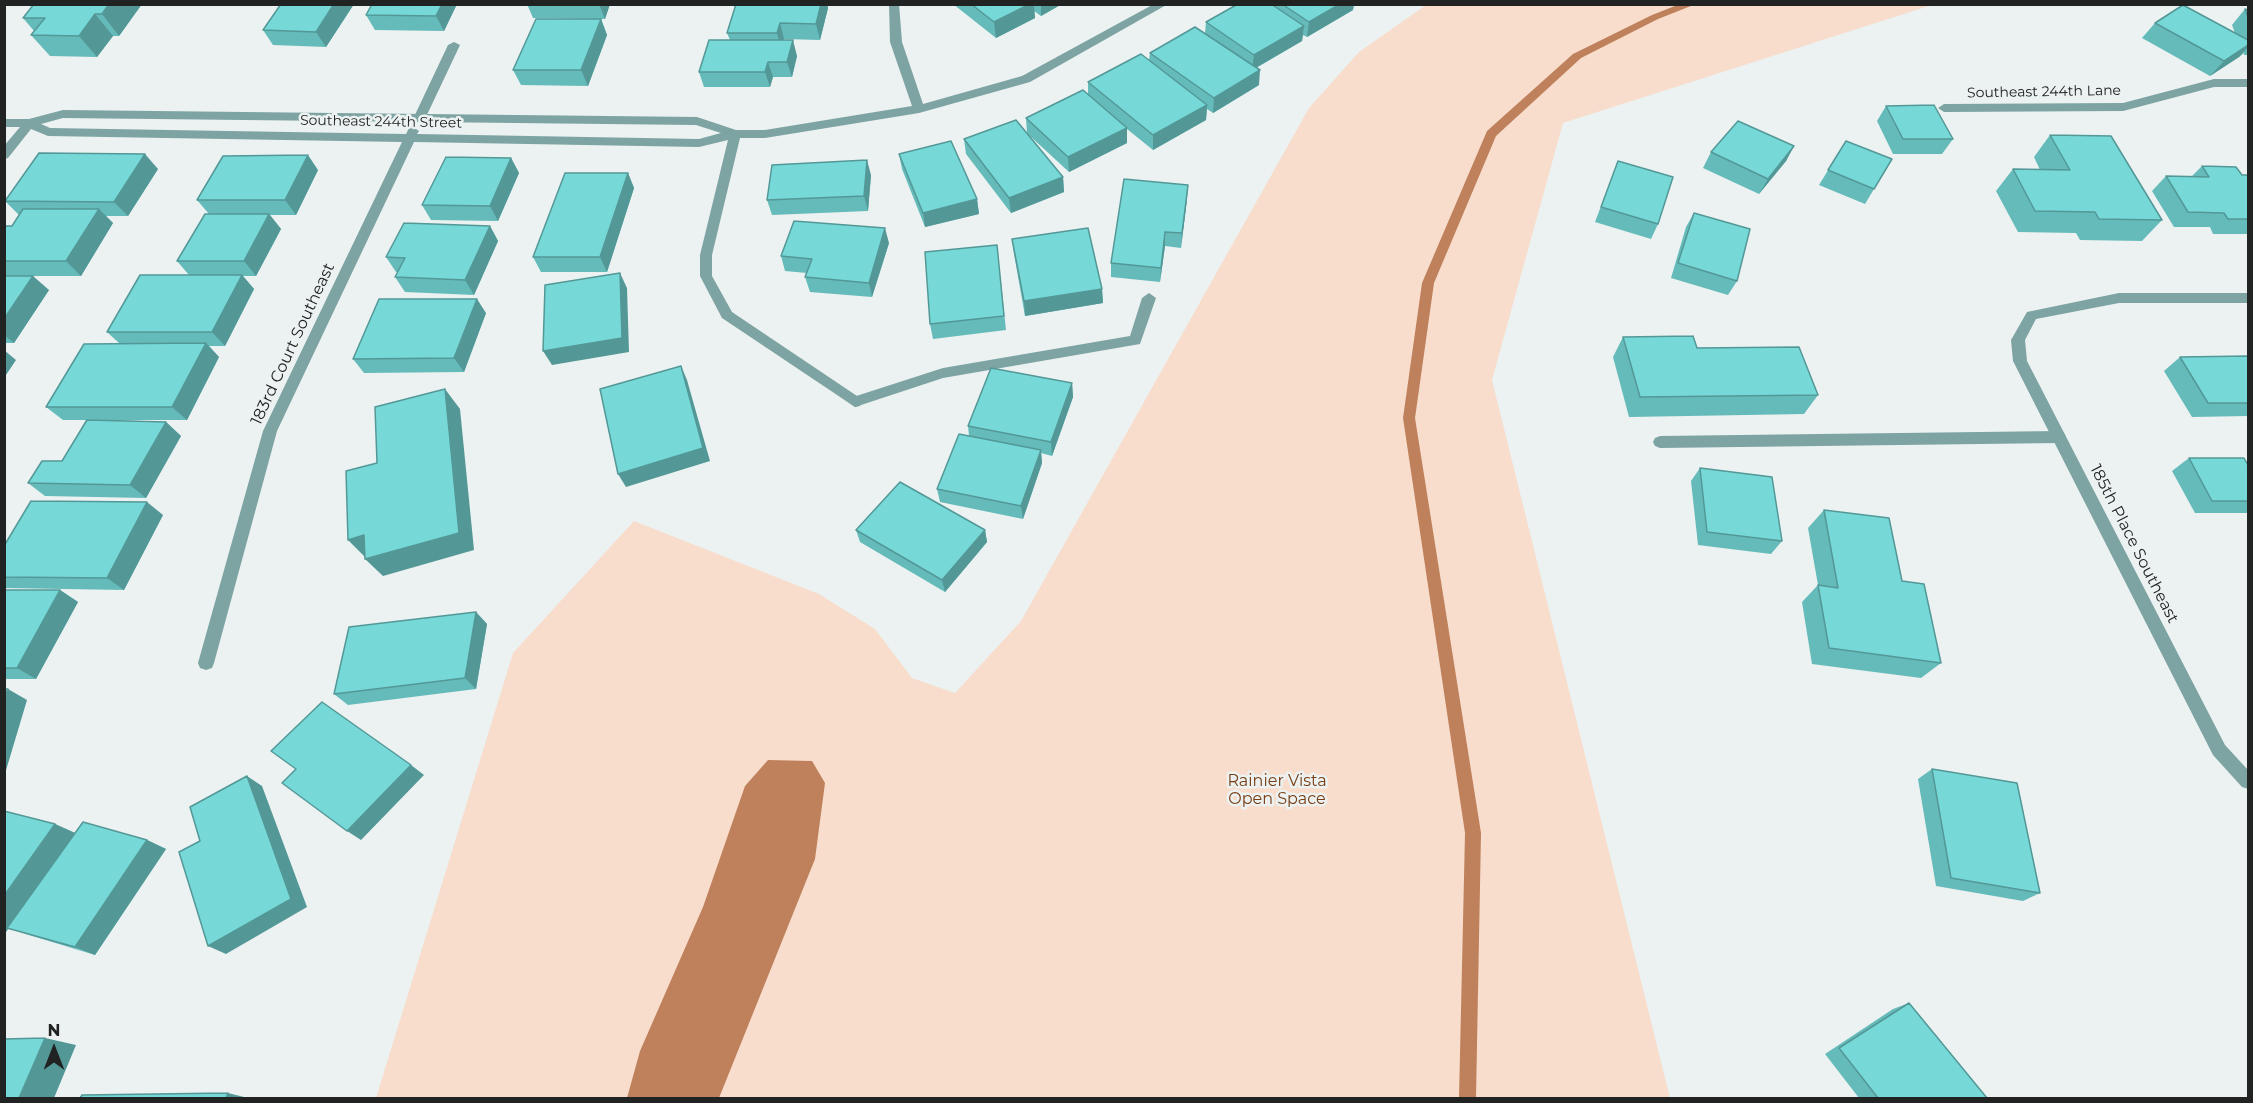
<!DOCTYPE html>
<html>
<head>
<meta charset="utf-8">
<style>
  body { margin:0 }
  #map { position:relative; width:2253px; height:1103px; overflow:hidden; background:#ebf2f1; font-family:Montserrat,sans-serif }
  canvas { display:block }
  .frame { position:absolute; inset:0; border:6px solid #202322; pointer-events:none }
  .north { position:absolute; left:24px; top:1019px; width:60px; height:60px; -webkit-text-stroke:4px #ebf2f1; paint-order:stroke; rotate:0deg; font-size:16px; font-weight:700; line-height:24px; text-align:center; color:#202322 }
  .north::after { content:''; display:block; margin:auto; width:21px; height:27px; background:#202322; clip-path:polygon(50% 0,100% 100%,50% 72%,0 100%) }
</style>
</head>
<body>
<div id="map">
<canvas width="2253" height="1103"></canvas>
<div class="frame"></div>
<div class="north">N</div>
</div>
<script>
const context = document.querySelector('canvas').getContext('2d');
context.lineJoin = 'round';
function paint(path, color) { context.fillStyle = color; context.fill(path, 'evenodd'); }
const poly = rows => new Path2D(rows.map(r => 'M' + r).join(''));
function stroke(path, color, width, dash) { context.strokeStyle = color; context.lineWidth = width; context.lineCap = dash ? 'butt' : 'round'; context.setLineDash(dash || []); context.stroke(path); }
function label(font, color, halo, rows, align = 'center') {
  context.font = font + ' Montserrat,sans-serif'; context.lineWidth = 5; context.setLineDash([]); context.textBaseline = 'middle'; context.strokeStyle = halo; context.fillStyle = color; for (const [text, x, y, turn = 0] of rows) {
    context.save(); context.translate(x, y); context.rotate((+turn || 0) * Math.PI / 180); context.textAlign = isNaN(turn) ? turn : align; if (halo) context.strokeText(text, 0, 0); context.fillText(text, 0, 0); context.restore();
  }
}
paint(poly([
  [1426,5,1932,5,1563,123,1492,380,1670,1098,376,1098,513,653,634,521,819,594,875,629,912,678,955,693,1021,621,1309,108,1359,52]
]), '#f8ddcd');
paint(poly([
  [768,760,812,761,825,783,815,859,719,1098,627,1098,640,1051,703,907,745,786]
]), '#bf815b');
paint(poly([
  [1680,4,1696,4,1658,19,1581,58,1496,136,1434,283,1415,418,1481,833,1476,1098,1459,1098,1465,833,1403,418,1422,283,1487,131,1573,54,1652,15,1680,4]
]), '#bf815b');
paint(poly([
  [454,42,460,45,425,119,423,122,415,122,413,119,448,45,454,42],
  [2214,79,2248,79,2248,87,2214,87,2123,111,1944,112,1938,108,1944,104,2123,103,2214,79],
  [1149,293,1156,298,1140,344,943,378,855,407,848,402,850,398,943,368,1130,336,1142,298,1149,293],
  [2059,431,2064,433,2066,437,2064,441,2059,443,1660,448,1655,446,1653,442,1655,438,1660,436,2059,431]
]), '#7da3a2');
paint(poly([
  [889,4,899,4,902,42,923,104,1022,76,1154,4,1168,4,1030,82,919,113,765,138,740,138,712,255,712,276,732,312,860,398,862,402,860,406,855,407,722,318,700,276,700,255,728,140,699,147,414,142,277,431,214,663,212,668,206,670,200,668,198,663,263,431,402,142,48,136,31,129,8,158,4,159,4,146,20,127,4,127,4,119,29,119,63,110,697,117,736,130,765,130,912,106,890,42,889,4],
  [63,118,696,125,721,133,699,139,417,134,419,131,413,127,409,128,406,134,50,128,41,124,63,118],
  [2119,293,2248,293,2248,303,2119,303,2036,319,2025,340,2027,361,2225,745,2248,770,2248,789,2242,787,2213,755,2013,361,2011,340,2027,312,2119,293]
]), '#7da3a2');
paint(poly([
  [34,4,142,4,119,36,113,36,97,57,50,56,31,35,34,31,23,18],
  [354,4,326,47,273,45,263,30],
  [372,4,457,4,444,31,375,30,366,15],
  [527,4,610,4,605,19,533,18],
  [736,4,827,4,828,8,820,40,784,39,783,40,797,56,792,77,773,77,770,87,704,87,699,72,730,40,727,33],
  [953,4,1062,4,1041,16,1034,11,1035,18,996,38],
  [1238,4,1354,4,1353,10,1307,37,1303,35,1302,41,1256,68,1259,85,1213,113,1207,109,1206,120,1153,150,1127,129,1127,143,1069,172,1030,136,1063,177,1064,192,1011,213,966,154,964,139,1027,133,1026,118,1088,94,1088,82,1149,60,1150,53,1205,33,1206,22],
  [2245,9,2248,10,2248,55,2244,55,2244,53,2239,57,2210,76,2142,38,2155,23,2235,33,2232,25],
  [601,19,607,35,588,86,521,85,513,70],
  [1886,106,1953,139,1942,154,1893,154,1877,121],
  [2050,135,2162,220,2142,241,2080,240,2076,233,2018,232,1996,191,2013,169,2040,170,2034,157],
  [1846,141,1874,189,1865,204,1819,185],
  [1794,146,1786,161,1759,194,1703,168,1711,152],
  [899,154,977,199,979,214,925,227,902,169],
  [511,158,519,173,498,221,431,220,422,205],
  [1618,161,1658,224,1651,239,1595,222],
  [2202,166,2242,175,2248,175,2248,234,2213,234,2210,227,2174,227,2152,191,2166,176,2192,176],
  [158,169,128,216,106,216,113,223,81,276,4,276,4,226,12,226,19,215,5,201],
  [318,170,296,215,270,215,281,229,256,276,243,276,254,289,225,346,209,346,219,357,187,420,110,420,166,422,181,436,146,498,45,496,28,483,62,461,86,420,63,420,46,407,119,343,107,332,189,275,177,261,209,214,197,200],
  [628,173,634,188,607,272,541,272,533,257],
  [871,175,868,211,772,215,767,200],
  [1187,199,1181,248,1165,246,1160,282,1111,277,1111,263],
  [1694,213,1737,281,1728,295,1671,278,1686,227],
  [490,226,498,241,474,295,405,292,395,277,398,272,396,272,386,257],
  [1012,239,1102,289,1103,303,1025,316,1014,254],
  [889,243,872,297,810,292,805,277,807,273,785,271,781,256],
  [997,245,1006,330,933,339,930,324],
  [4,276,49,290,14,343,4,343],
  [486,313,464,372,364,373,353,359],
  [1623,337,1697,348,1818,395,1804,414,1629,417,1613,357],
  [2248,356,2248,416,2192,417,2164,371,2180,357],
  [1072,383,1073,397,1052,456,1041,453,1042,463,1023,519,940,502,937,489,969,436,968,426],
  [2189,458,2248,465,2248,513,2195,513,2172,471],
  [1700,468,1782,541,1771,554,1698,545,1691,481],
  [1824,510,1902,581,1941,663,1921,678,1812,664,1802,602,1818,585,1808,528],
  [163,515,124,590,4,588,4,546],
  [856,530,985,530,987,542,945,592,860,542],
  [4,590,60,590,78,602,36,679,4,679],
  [476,612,487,624,476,689,348,705,334,694],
  [1932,769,2040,893,2023,901,1936,886,1918,779],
  [55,824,75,833,147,840,166,849,95,955,29,935,9,928],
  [1909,1003,1987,1098,1859,1098,1825,1054,1893,1009]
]), '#65bbba');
paint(poly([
  [109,4,142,4,119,36,102,14],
  [334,4,354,4,326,47,316,32],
  [442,4,457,4,444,31,436,16],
  [599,4,610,4,605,19],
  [821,4,827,4,828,8,820,40,816,24],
  [1030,4,1034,4,1035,18,996,38,994,22],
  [1041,4,1062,4,1041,16],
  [1340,4,1354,4,1353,10,1307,37,1309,22],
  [95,14,113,36,97,57,79,36],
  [601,19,607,35,588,86,581,70],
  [780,23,784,39,781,49,777,33],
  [1304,26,1302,41,1252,70,1254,55],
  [793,40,797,56,792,77,787,62],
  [2248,45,2248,47,2239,57,2210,76,2224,61],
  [768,62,773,77,770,87,765,72],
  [1260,70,1259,85,1213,113,1214,98],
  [1207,105,1206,120,1153,150,1153,135],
  [1127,128,1127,143,1069,172,1068,157],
  [1794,146,1786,161,1759,194,1768,179],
  [145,154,158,169,128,216,114,202],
  [308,155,318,170,296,215,285,200],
  [511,158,519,173,498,221,490,206],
  [867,160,871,175,868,211,864,196],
  [628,173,634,188,607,272,600,257],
  [1063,177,1064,192,1011,213,1009,198],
  [1188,185,1187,199,1181,248,1182,233],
  [977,199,979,214,925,227,923,213],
  [99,209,113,223,81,276,66,261],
  [269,214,281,229,256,276,244,261],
  [490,226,498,241,474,295,465,280],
  [885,228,889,243,872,297,869,283],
  [1165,232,1165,246,1160,282,1161,268],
  [620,273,627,288,629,352,552,365,543,351],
  [242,275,254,289,225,346,212,332],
  [33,276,49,290,14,343,4,335,4,319],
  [1102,289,1103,303,1025,316,1024,301],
  [477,299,486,313,464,372,454,358],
  [206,343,219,357,187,420,172,407],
  [4,350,16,360,4,378],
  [681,366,687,380,710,461,626,487,618,474],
  [1072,383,1073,397,1052,456,1051,442],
  [445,389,460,409,474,550,383,576,365,559],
  [166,422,181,436,146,498,130,485],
  [1041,450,1042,463,1023,519,1021,506],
  [147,502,163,515,124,590,107,578],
  [985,530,987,542,945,592,942,580],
  [364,535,366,558,348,540],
  [60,590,78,602,36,679,17,668],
  [476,612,487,624,476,689,465,678],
  [8,689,27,700,4,777,4,699],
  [411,765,424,775,361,840,347,831],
  [247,776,262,786,307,907,226,954,208,946],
  [55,824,75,833,4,935,4,896],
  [147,840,166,849,95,955,75,947],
  [45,1038,76,1045,54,1098,19,1098],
  [228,1093,248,1098,226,1098]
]), '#539897');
const building = poly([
  [34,4,109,4,102,14,95,14,79,36,31,35,45,18,23,18,34,4],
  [281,4,334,4,316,32,263,30,281,4],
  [372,4,442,4,436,16,366,15,372,4],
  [736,4,821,4,816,24,780,23,777,33,727,33,736,4],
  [971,4,1030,4,994,22,971,4],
  [1238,4,1271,4,1304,26,1254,55,1206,22,1238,4],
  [1282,4,1340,4,1309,22,1282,4],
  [2183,5,2248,40,2248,45,2224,61,2155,23,2183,5],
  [2245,9,2248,10,2248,17,2245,9],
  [536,19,601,19,581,70,513,70,536,19],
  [1195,27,1260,70,1214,98,1150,53,1195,27],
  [709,40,793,40,787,62,768,62,765,72,699,72,709,40],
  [1141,54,1207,105,1153,135,1088,82,1141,54],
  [1083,90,1127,128,1068,157,1026,118,1083,90],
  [1934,105,1953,139,1903,139,1886,106,1934,105],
  [1016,120,1063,177,1009,198,964,139,1016,120],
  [1738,121,1794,146,1768,179,1711,152,1738,121],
  [2050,135,2111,136,2162,220,2099,219,2095,212,2035,211,2013,169,2070,170,2050,135],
  [951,141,977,199,923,213,899,154,951,141],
  [1846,141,1892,159,1874,189,1828,170,1846,141],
  [39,153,145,154,114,202,5,201,39,153],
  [308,155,285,200,197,200,223,156,308,155],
  [446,157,511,158,490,206,422,205,446,157],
  [867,160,864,196,767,200,772,165,867,160],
  [1618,161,1673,177,1658,224,1601,207,1618,161],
  [2202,166,2236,167,2242,175,2248,175,2248,219,2228,219,2224,213,2188,212,2166,176,2209,177,2202,166],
  [565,173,628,173,600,257,533,257,565,173],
  [1124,179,1188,185,1182,233,1165,232,1161,268,1111,263,1124,179],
  [23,209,99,209,66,261,4,261,4,226,12,226,23,209],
  [1694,213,1750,229,1737,281,1678,263,1694,213],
  [205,214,269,214,244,261,177,261,205,214],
  [794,221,885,228,869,283,805,277,812,259,781,256,794,221],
  [404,223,490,226,465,280,395,277,405,258,386,257,404,223],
  [1088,228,1102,289,1024,301,1012,239,1088,228],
  [997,245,1004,316,930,324,925,252,997,245],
  [620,273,622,338,543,351,545,285,620,273],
  [140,275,242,275,212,332,107,332,140,275],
  [4,276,33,276,4,319,4,276],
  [379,299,477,299,454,358,353,359,379,299],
  [1693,336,1697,348,1799,347,1818,395,1640,397,1623,337,1693,336],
  [206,343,172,407,46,407,84,344,206,343],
  [2248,356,2248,403,2208,403,2180,357,2248,356],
  [681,366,703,448,618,474,600,389,681,366],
  [991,368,1072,383,1051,442,968,426,991,368],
  [445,389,459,533,365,559,364,535,348,540,346,471,377,463,375,407,445,389],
  [87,420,166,422,130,485,28,483,42,461,62,461,87,420],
  [959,434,1041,450,1021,506,937,489,959,434],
  [2189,458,2244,458,2248,465,2248,501,2212,501,2189,458],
  [1700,468,1772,477,1782,541,1707,532,1700,468],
  [900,482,985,530,942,580,856,530,900,482],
  [31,501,147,502,107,578,4,577,4,546,31,501],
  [1824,510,1889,518,1902,581,1924,584,1941,663,1829,648,1818,585,1838,588,1824,510],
  [4,590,60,590,17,668,4,668,4,590],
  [476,612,465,678,334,694,349,627,476,612],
  [4,689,8,689,4,699,4,689],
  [322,702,411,765,347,831,282,783,296,769,271,751,322,702],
  [1932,769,2017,783,2040,893,1951,878,1932,769],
  [247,776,291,899,208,946,179,852,200,841,190,807,247,776],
  [4,811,55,824,4,896,4,811],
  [83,822,147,840,75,947,7,928,83,822],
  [1909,1003,1987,1098,1878,1098,1839,1048,1909,1003],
  [45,1038,19,1098,4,1098,4,1039,45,1038],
  [228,1093,226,1098,80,1098,82,1095,228,1093]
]);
paint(building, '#76d9d8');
stroke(building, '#539897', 1.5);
label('14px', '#202322', '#ebf2f1', [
  ["Southeast 244th Lane",2044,92,-1],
  ["Southeast 244th Street",381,122,1]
]);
label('16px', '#202322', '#ebf2f1', [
  ["183rd Court Southeast",293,344,-65],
  ["185th Place Southeast",2134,544,63]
]);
label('16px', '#793d13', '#ebf2f1', [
  ["Rainier Vista",1277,781],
  ["Open Space",1277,799]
]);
</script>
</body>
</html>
